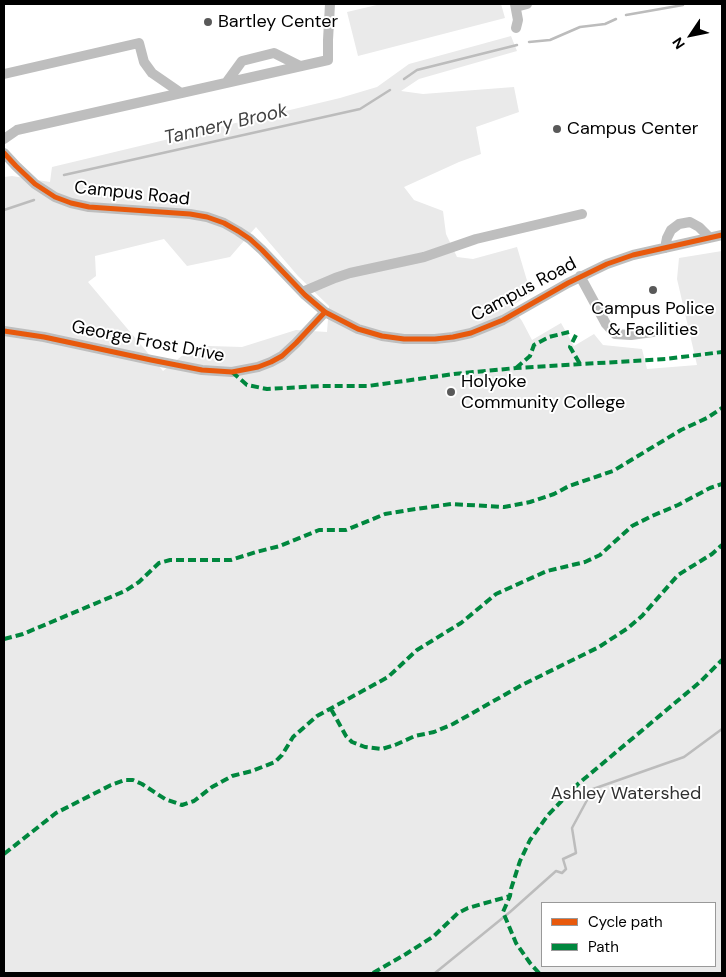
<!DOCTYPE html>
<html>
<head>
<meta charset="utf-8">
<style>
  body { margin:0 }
  #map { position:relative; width:726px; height:977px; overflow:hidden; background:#fff; font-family:"DM Sans",sans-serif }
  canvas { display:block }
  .frame { position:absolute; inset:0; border:5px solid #000; pointer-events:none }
  .legend { position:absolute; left:541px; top:902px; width:175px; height:65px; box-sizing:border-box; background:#fff; border:1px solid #999; margin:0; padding:6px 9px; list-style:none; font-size:15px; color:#000 }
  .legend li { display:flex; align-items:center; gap:10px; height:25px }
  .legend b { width:25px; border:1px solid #999 }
  .north { position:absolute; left:666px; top:10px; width:50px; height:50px; -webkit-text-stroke:4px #fff; paint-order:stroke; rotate:236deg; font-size:14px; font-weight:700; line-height:20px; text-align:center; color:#000 }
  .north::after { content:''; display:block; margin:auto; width:18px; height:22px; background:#000; clip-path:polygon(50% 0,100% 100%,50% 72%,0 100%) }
</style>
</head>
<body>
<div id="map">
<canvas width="726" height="977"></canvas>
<div class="frame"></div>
<ul class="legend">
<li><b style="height:6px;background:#e8590c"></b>Cycle path</li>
<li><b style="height:6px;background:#00873e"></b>Path</li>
</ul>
<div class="north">N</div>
</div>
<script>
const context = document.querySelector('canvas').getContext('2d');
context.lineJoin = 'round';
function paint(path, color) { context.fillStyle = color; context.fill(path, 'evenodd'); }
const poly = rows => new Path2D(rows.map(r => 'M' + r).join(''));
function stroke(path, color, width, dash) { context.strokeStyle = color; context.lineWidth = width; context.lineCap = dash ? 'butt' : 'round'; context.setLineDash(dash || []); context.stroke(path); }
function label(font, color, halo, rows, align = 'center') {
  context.font = font + ' "DM Sans",sans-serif'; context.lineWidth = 4; context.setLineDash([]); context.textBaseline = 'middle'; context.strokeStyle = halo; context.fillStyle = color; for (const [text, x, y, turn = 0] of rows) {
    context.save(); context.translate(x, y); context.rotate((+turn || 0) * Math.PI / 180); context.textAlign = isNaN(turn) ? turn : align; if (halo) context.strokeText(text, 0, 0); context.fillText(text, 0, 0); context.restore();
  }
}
paint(poly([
  [381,4,501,4,505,18,358,56,347,12],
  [511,36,517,51,419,79,401,91,423,94,514,87,519,112,476,127,481,154,459,162,404,187,414,200,443,211,446,234,457,257,473,259,517,247,531,294,511,306,522,321,532,340,561,323,574,346,594,334,603,345,642,349,647,369,697,365,677,279,679,258,722,251,722,973,4,973,4,177,12,176,50,182,52,167,340,98,377,87,409,64],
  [256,227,298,276,329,306,327,332,296,330,242,347,209,346,183,355,163,371,88,282,96,276,95,256,164,239,187,266,230,257],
  [542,903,715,903,715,966,542,966]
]), '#eaeaea');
stroke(poly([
  [626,15,683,5],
  [529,42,550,40,580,27,605,24,616,19],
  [404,79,417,70,517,45],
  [64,175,360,109,390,90],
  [4,210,34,200],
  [435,973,510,912,556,871,562,873,566,869,563,859,576,853,572,828,593,789,684,757,722,729]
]), '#bcbcbc', 2.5);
stroke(poly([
  [515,4,518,20,516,28],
  [516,7,527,4],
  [4,74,139,43,144,62,152,73,181,93],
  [226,83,242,61,274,53,300,66],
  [4,139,17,130,328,60,328,40,330,4],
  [4,153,16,166,35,184,55,197,71,203,89,207,190,214,207,217,224,223,238,231,250,239,262,250,305,295,325,312,358,329,382,336,404,339,435,339,453,337,471,333,503,320,568,283,607,264,633,255,722,235],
  [665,248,667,238,671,230,679,224,690,222,699,227,710,238],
  [580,276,606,324,615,334,631,335,660,331],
  [302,292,335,278,350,273,424,257,476,239,582,214],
  [4,331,44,337,151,360,202,370,232,372,258,367,271,362,282,356,296,343,325,312]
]), '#bebebe', 10);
stroke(poly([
  [576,335,570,347,580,364],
  [516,368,530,356,534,345,549,337,569,332],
  [232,372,247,385,267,389,321,386,368,386,454,374,516,368,666,359,722,352],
  [4,639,23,634,125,591,139,582,159,563,170,560,231,560,256,552,280,546,319,530,346,530,385,514,409,510,451,504,504,507,530,502,554,494,569,486,613,471,681,430,707,418,722,408],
  [331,709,346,736,352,742,365,747,382,749,395,745,415,736,434,732,453,724,522,685,599,647,628,628,642,616,678,575,712,554,722,545],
  [4,854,56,813,111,785,125,780,133,780,142,784,165,799,182,805,194,801,212,787,232,776,252,771,275,762,282,755,293,737,317,716,388,677,417,650,461,623,496,594,547,571,585,562,600,555,632,526,652,516,678,505,710,488,722,484],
  [373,973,406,954,434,936,458,913,468,908,510,896],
  [539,973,530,963,516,943,503,912,510,896,511,889,520,861,530,840,548,815,578,784,700,682,722,660]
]), '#00873e', 4, [8, 4]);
stroke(poly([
  [4,153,16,166,35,184,55,197,71,203,89,207,190,214,207,217,224,223,238,231,250,239,262,250,305,295,325,312,358,329,382,336,404,339,435,339,453,337,471,333,503,320,568,283,607,264,633,255,722,235],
  [4,331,44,337,151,360,202,370,232,372,258,367,271,362,282,356,296,343,325,312]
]), '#e8590c', 5);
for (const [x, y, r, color] of [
  [208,22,5,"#595959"],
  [557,129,5,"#595959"],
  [653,290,5,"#595959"],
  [451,392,5,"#595959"]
]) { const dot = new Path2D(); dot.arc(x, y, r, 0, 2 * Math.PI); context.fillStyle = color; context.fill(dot); stroke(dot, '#fff', 2); }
label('18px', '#000', '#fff', [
  ["Bartley Center",218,22],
  ["Campus Center",567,129],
  ["Campus Police",653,309,"center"],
  ["& Facilities",653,330,"center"],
  ["Holyoke",461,382],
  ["Community College",461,403]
], 'left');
label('18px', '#000', '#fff', [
  ["Campus Road",132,194,6],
  ["Campus Road",524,290,-28],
  ["George Frost Drive",148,342,11]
]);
label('18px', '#303030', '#fff', [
  ["Ashley Watershed",626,794]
]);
label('italic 19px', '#414141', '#fff', [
  ["Tannery Brook",226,125,-13]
]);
</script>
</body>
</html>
